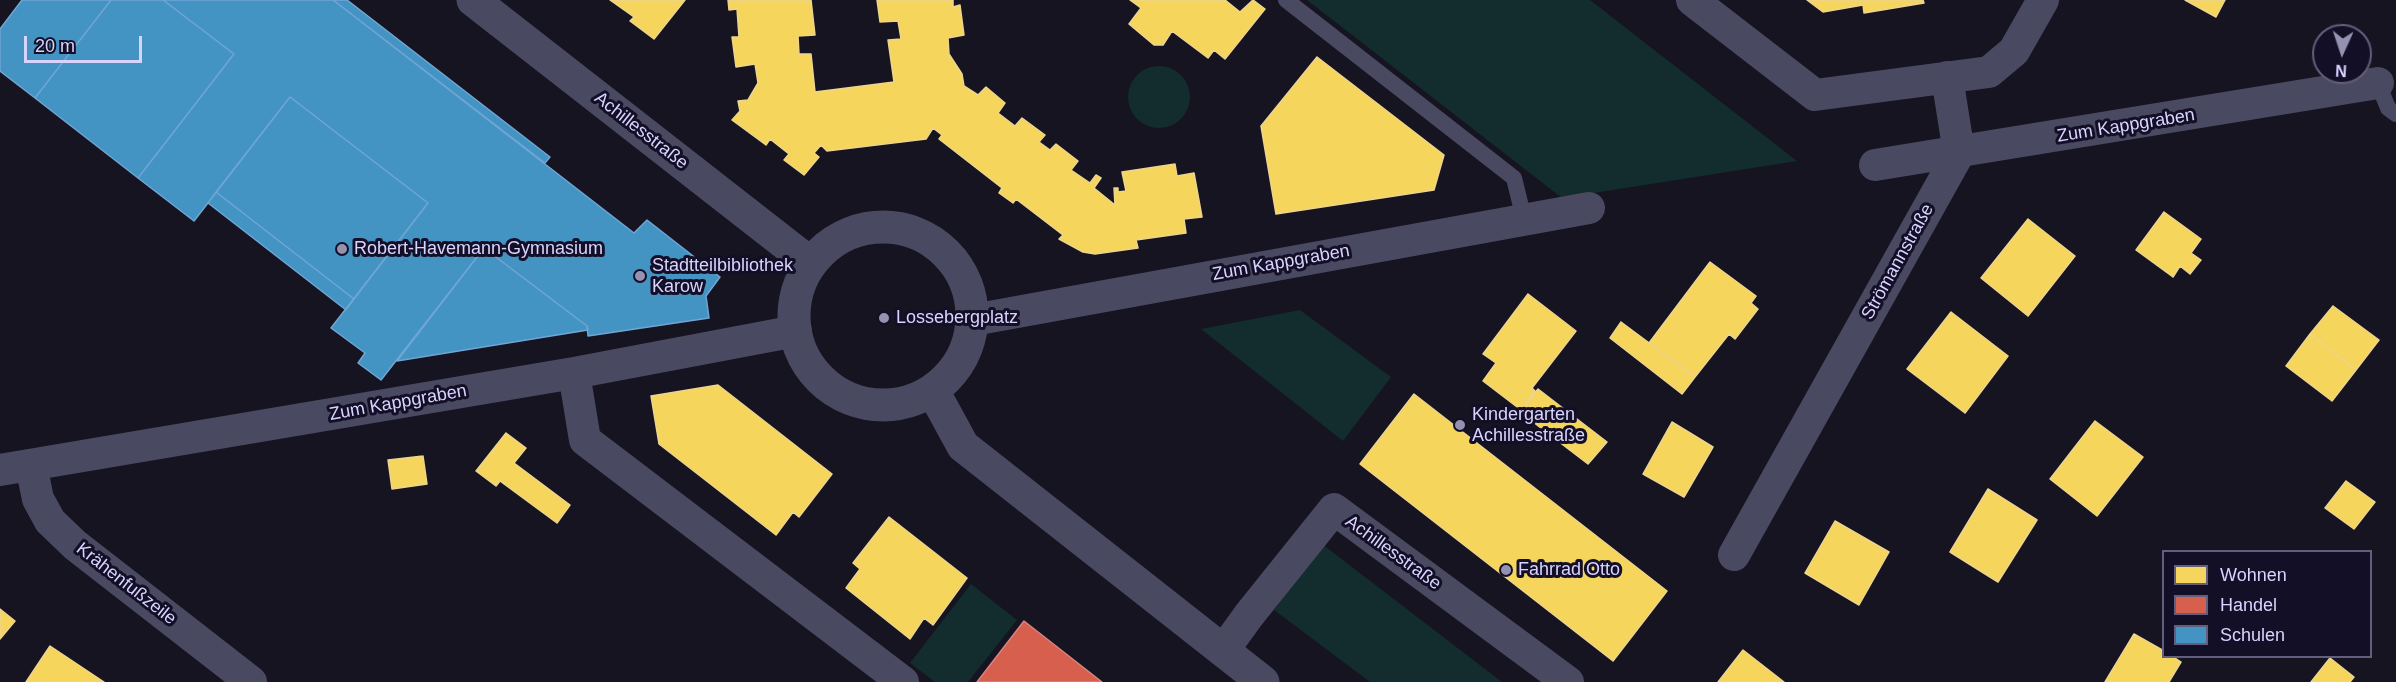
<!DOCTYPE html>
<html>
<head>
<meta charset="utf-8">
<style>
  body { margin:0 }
  #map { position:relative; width:2396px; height:682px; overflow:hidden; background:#161421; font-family:Helvetica,sans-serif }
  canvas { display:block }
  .legend { position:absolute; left:2162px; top:550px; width:210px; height:108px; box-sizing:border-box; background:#130f26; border:2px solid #625e7d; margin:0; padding:8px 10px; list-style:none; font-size:18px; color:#d9d4ff }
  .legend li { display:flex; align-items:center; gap:12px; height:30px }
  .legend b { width:30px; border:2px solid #625e7d }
  .north { position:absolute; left:2312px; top:24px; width:60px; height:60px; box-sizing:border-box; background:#130f26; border:2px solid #625e7d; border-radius:50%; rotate:183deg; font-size:16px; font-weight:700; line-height:24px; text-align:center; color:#d9d4ff }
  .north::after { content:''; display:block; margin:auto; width:21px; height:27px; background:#9591b1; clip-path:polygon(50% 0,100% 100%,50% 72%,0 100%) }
  .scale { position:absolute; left:24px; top:36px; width:118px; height:27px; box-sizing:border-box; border:3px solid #d9d4ff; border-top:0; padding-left:8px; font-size:18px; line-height:21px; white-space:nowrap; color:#d9d4ff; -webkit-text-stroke:4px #130f26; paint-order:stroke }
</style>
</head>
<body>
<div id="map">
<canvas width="2396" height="682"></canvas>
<ul class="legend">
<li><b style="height:16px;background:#f6d55c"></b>Wohnen</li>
<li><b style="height:16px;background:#d6604d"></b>Handel</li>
<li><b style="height:16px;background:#4393c3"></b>Schulen</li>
</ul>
<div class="north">N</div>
<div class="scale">20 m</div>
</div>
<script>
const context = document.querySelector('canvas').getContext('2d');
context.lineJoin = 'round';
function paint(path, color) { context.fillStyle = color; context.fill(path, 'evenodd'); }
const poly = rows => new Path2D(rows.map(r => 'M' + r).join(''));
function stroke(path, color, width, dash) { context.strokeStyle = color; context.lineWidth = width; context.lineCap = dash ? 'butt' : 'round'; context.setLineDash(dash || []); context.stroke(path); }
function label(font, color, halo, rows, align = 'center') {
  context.font = font + ' Helvetica,sans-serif'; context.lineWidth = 6; context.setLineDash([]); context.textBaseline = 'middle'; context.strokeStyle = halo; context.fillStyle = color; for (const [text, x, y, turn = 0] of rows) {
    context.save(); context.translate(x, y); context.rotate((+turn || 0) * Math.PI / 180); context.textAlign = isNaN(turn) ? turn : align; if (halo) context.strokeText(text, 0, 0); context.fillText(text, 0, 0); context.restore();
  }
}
paint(poly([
  [1307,0,1590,0,1797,161,1562,198],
  '1128 97a31 31 0 1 1 62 0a31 31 0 1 1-62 0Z',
  [1300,310,1391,377,1343,441,1201,329],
  [1322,544,1502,682,1370,682,1274,610],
  [971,584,1017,620,968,682,935,682,910,663]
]), '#132c2d');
const homes = poly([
  [610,0,685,0,654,39,630,21,634,17,610,0],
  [728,0,811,0,815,35,798,36,799,54,811,54,815,92,894,82,888,40,901,39,898,21,880,22,877,0,953,0,953,7,960,5,964,35,948,38,949,54,962,74,964,86,978,95,986,87,1005,103,998,113,1015,126,1022,118,1045,135,1039,142,1050,150,1056,144,1078,161,1071,170,1090,183,1096,175,1101,178,1094,188,1115,205,1114,188,1118,188,1118,192,1126,191,1122,172,1175,164,1177,176,1194,173,1202,217,1184,219,1186,233,1136,240,1138,248,1095,254,1083,252,1059,239,1063,235,1016,199,1013,203,999,193,1002,188,939,139,942,135,933,128,926,139,827,151,821,145,814,153,819,157,804,175,784,160,789,154,770,139,766,145,732,120,740,111,738,101,748,100,758,83,755,64,736,67,732,37,739,37,737,9,729,10,728,0],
  [1130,0,1225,0,1240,12,1253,0,1265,9,1225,59,1214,50,1208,58,1172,31,1163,45,1154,45,1129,24,1141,8,1130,0],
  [1807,0,1923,0,1924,3,1864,13,1863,5,1823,12,1807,0],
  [2185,0,2225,0,2216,17,2185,0],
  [1317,57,1444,155,1434,190,1276,214,1261,126,1317,57],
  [2164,212,2201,239,2191,253,2201,260,2190,274,2180,266,2173,277,2136,250,2164,212],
  [2028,219,2075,256,2028,316,1981,278,2028,219],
  [1710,262,1756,296,1751,303,1758,309,1735,339,1729,334,1695,377,1649,343,1710,262],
  [1528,294,1576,331,1532,388,1535,391,1521,410,1483,381,1496,363,1483,354,1528,294],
  [2333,306,2379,340,2356,370,2310,334,2333,306],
  [1951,312,2008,356,1965,413,1907,369,1951,312],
  [1621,322,1695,377,1682,394,1610,338,1621,322],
  [2310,334,2356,370,2332,401,2286,366,2310,334],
  [718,385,832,474,799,517,793,512,776,535,659,444,651,396,718,385],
  [1538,389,1607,442,1588,464,1520,412,1538,389],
  [1414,394,1667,591,1613,661,1360,464,1414,394],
  [2095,421,2143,457,2097,516,2050,479,2095,421],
  [1672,422,1713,447,1684,497,1643,474,1672,422],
  [506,433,526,448,514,463,570,505,557,523,500,481,496,486,476,471,506,433],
  [423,456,427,484,392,489,388,460,423,456],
  [2346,481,2375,502,2354,529,2325,508,2346,481],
  [1988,489,2037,520,1998,582,1950,552,1988,489],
  [889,517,967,578,933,625,924,618,910,639,846,588,860,569,853,563,889,517],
  [1835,521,1889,552,1859,605,1805,573,1835,521],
  [0,609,15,621,0,639,0,609],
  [2134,634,2164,651,2164,656,2172,656,2181,662,2169,682,2105,682,2134,634],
  [50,646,104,682,26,682,50,646],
  [1743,650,1784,682,1718,682,1743,650],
  [2330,658,2354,677,2350,682,2311,682,2330,658]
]);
paint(homes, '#f6d55c');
stroke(homes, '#edd58d', 1.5);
const shops = poly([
  [1024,621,1102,682,977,682,1024,621]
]);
paint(shops, '#d6604d');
stroke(shops, '#d78382', 1.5);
const schools = poly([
  [22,0,111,0,35,98,0,71,0,29,22,0],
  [111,0,163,0,234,54,138,178,35,98,111,0],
  [163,0,333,0,634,233,647,220,720,277,706,296,709,318,588,336,587,326,484,248,381,380,358,363,365,353,331,328,428,203,290,97,194,221,138,178,234,54,163,0],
  [333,0,347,0,550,157,545,163,333,0],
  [290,97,428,203,354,299,216,192,290,97],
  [216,192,354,299,346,310,208,203,216,192],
  [484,248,587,326,588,330,397,361,484,248]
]);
paint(schools, '#4393c3');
stroke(schools, '#70a6d5', 1.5);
stroke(poly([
  [1286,0,1514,178,1524,219],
  [2378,83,2388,108,2396,114]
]), '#4a4962', 16);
stroke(poly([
  [1692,0,1815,95,1989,72,2014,51,2043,0],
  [1875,165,2378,83],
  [973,320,1589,208],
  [574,373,585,440,903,682],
  [31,465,38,499,50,521,75,545,251,682],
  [0,470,574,373,796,331],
  [1734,555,1959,153,1947,77],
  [1223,651,1249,615,1334,509,1568,682]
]), '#4a4962', 32);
stroke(poly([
  [473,0,810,263],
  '794 316a89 89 0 1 1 178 0a89 89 0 1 1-178 0Z',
  [933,391,963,446,1263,682]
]), '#4a4962', 33);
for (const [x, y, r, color] of [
  [342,249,6,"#9591b1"],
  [640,276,6,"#9591b1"],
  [884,318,6,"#9591b1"],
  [1460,425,6,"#9591b1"],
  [1506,570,6,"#9591b1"]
]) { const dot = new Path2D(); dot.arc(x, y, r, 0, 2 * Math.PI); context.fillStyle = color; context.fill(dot); stroke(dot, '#130f26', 2); }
label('18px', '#d9d4ff', '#130f26', [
  ["Zum Kappgraben",2126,126,-9],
  ["Achillesstraße",641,131,38],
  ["Strömannstraße",1898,262,-61],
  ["Zum Kappgraben",1281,263,-10],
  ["Zum Kappgraben",398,403,-10],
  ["Achillesstraße",1393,553,36],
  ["Krähenfußzeile",126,584,38]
]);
label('18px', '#d9d4ff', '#130f26', [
  ["Robert-Havemann-Gymnasium",354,249],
  ["Stadtteilbibliothek",652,266],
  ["Karow",652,287],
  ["Lossebergplatz",896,318],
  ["Kindergarten",1472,415],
  ["Achillesstraße",1472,436],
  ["Fahrrad Otto",1518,570]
], 'left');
</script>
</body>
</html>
